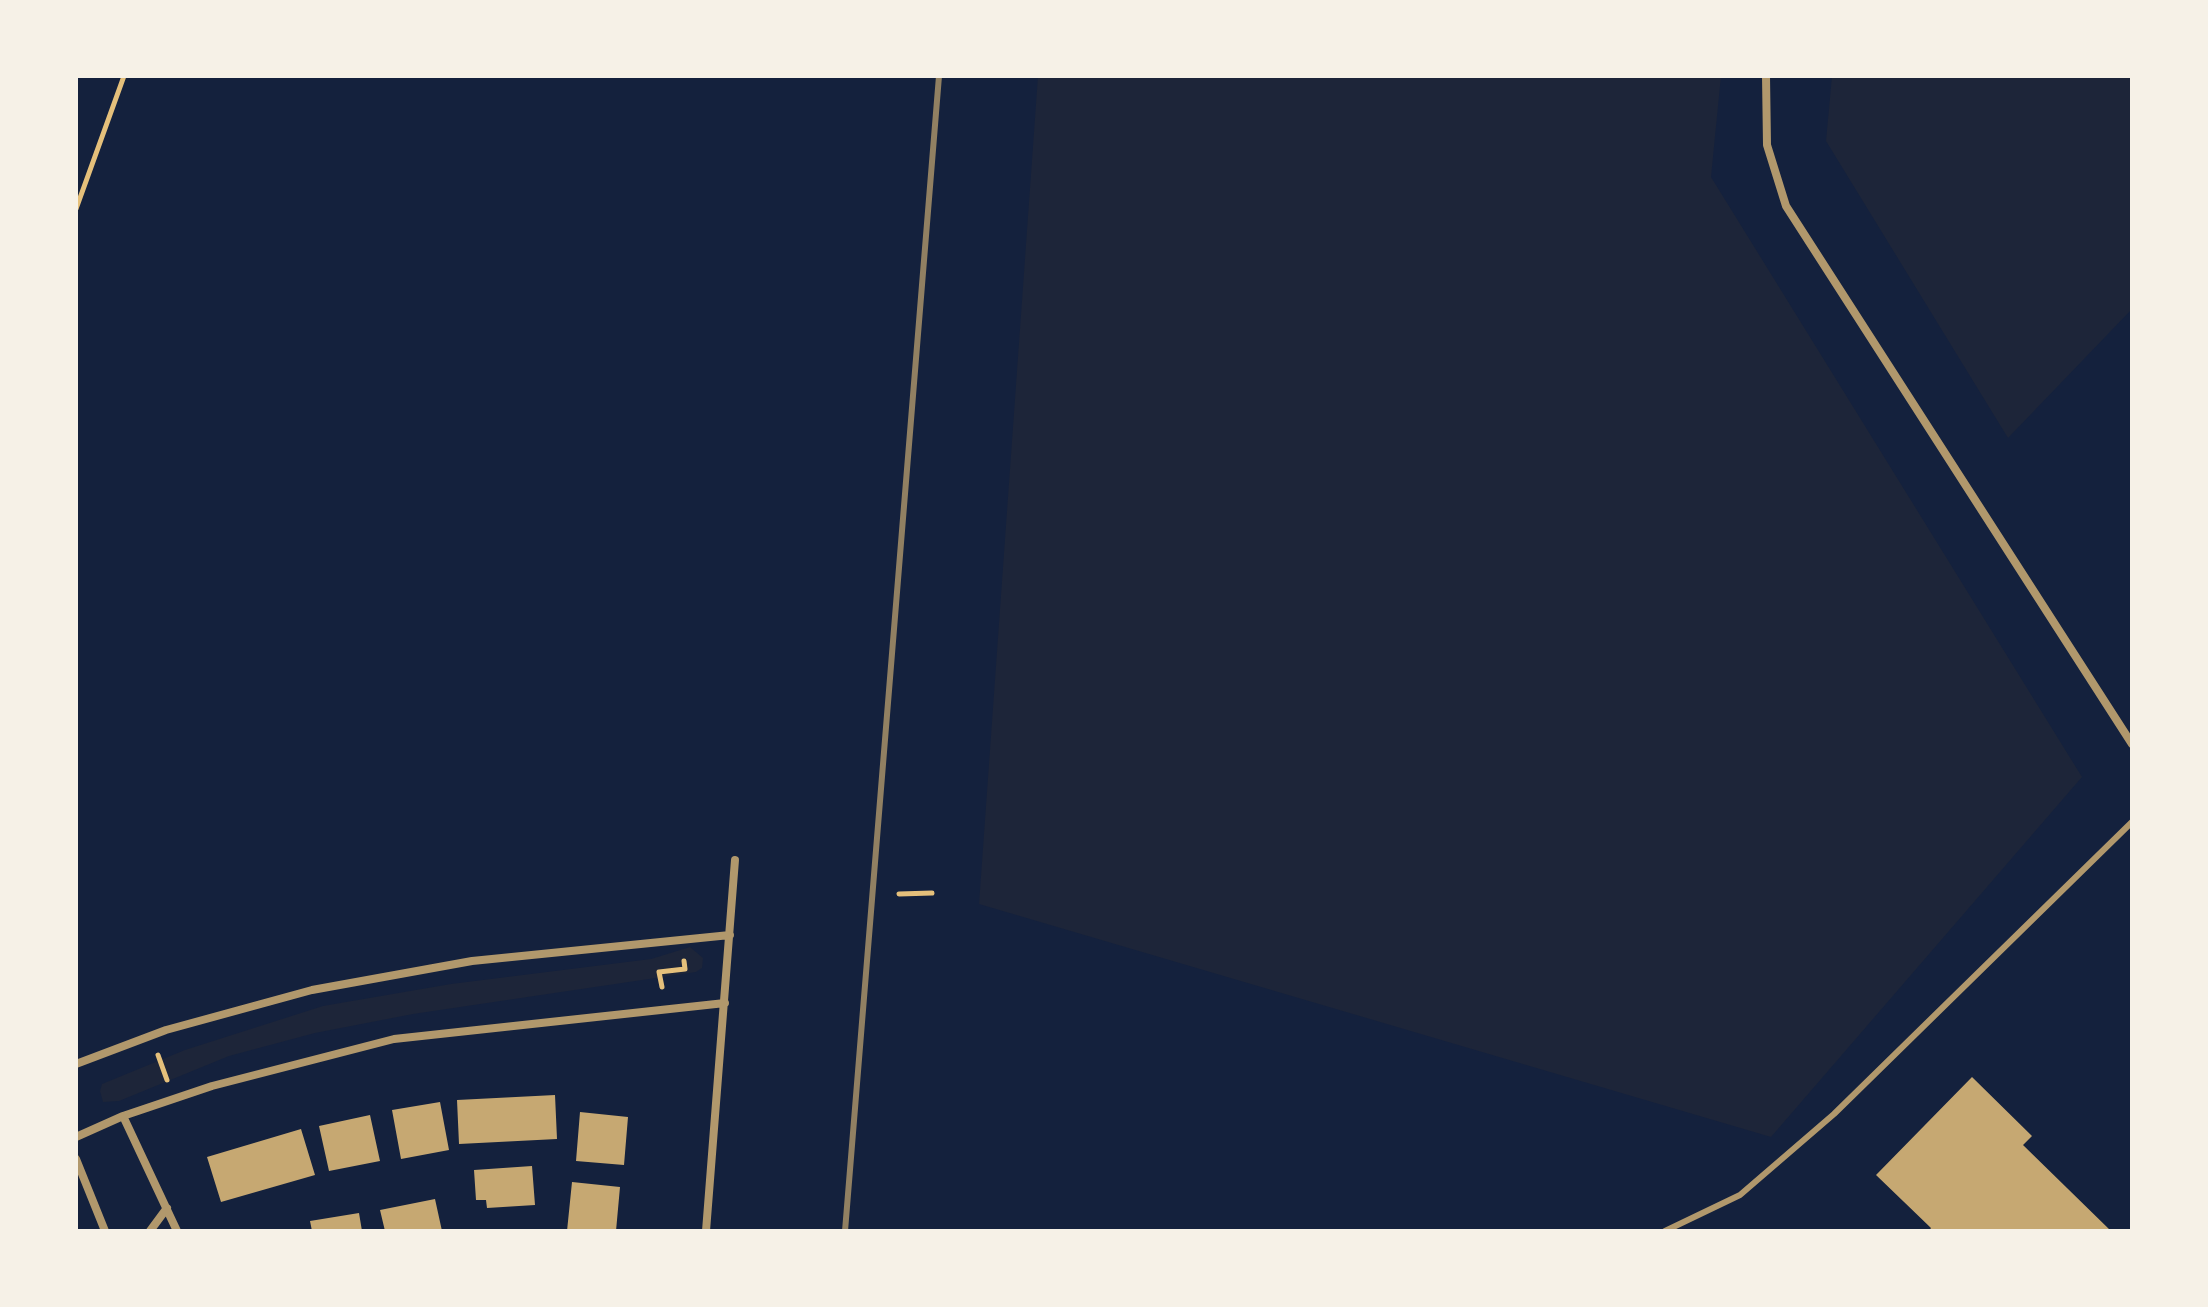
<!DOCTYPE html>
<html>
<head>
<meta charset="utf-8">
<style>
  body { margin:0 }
  #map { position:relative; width:2208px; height:1307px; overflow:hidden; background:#14213d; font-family:"DM Sans",sans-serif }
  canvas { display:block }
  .frame { position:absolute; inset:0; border:78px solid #f6f1e7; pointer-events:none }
</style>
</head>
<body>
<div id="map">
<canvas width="2208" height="1307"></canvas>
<div class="frame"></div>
</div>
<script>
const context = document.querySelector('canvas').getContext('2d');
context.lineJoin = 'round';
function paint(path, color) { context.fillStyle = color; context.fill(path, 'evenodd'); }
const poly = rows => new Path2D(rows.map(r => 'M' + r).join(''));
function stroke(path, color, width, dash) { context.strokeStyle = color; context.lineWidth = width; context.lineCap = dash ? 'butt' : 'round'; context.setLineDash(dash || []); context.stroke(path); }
paint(poly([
  [1038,76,1721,76,1711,177,2082,777,1771,1137,979,904],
  [1832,76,2132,76,2132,309,2008,438,1826,141],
  [690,947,703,958,702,968,696,972,413,1014,315,1033,229,1056,119,1101,103,1102,100,1091,102,1084,185,1050,323,1006,451,984,651,959]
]), '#1d2539');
paint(poly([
  [1972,1077,2032,1136,2023,1145,2111,1231,1929,1231,1931,1228,1876,1175],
  [555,1095,557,1139,459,1144,457,1100],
  [440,1102,449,1150,401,1159,392,1110],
  [580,1112,628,1117,624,1165,576,1161],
  [370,1115,380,1161,329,1171,319,1126],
  [301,1129,315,1175,221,1202,207,1157],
  [532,1166,535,1205,487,1208,486,1200,476,1200,474,1170],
  [572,1182,620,1187,616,1231,567,1231],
  [435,1199,442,1231,385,1231,380,1210],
  [359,1213,362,1231,312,1231,310,1221]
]), '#c6a872');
stroke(poly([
  [76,209,124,76],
  [899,894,932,893],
  [662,987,659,972,685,969,684,961],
  [158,1055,167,1080]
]), '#e5c07b', 5);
stroke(poly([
  [1665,1231,1740,1195,1834,1114,2132,822]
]), '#b1986c', 6);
stroke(poly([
  [1766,76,1767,145,1786,206,2132,744],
  [76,1064,166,1030,312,990,472,961,730,935],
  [123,1116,177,1231],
  [76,1137,123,1116,212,1086,394,1039,725,1003],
  [76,1159,105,1231],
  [150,1231,167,1208],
  [706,1231,735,860]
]), '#b1986c', 8);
stroke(poly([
  [845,1231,939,76]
]), '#918062', 6);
</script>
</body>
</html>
